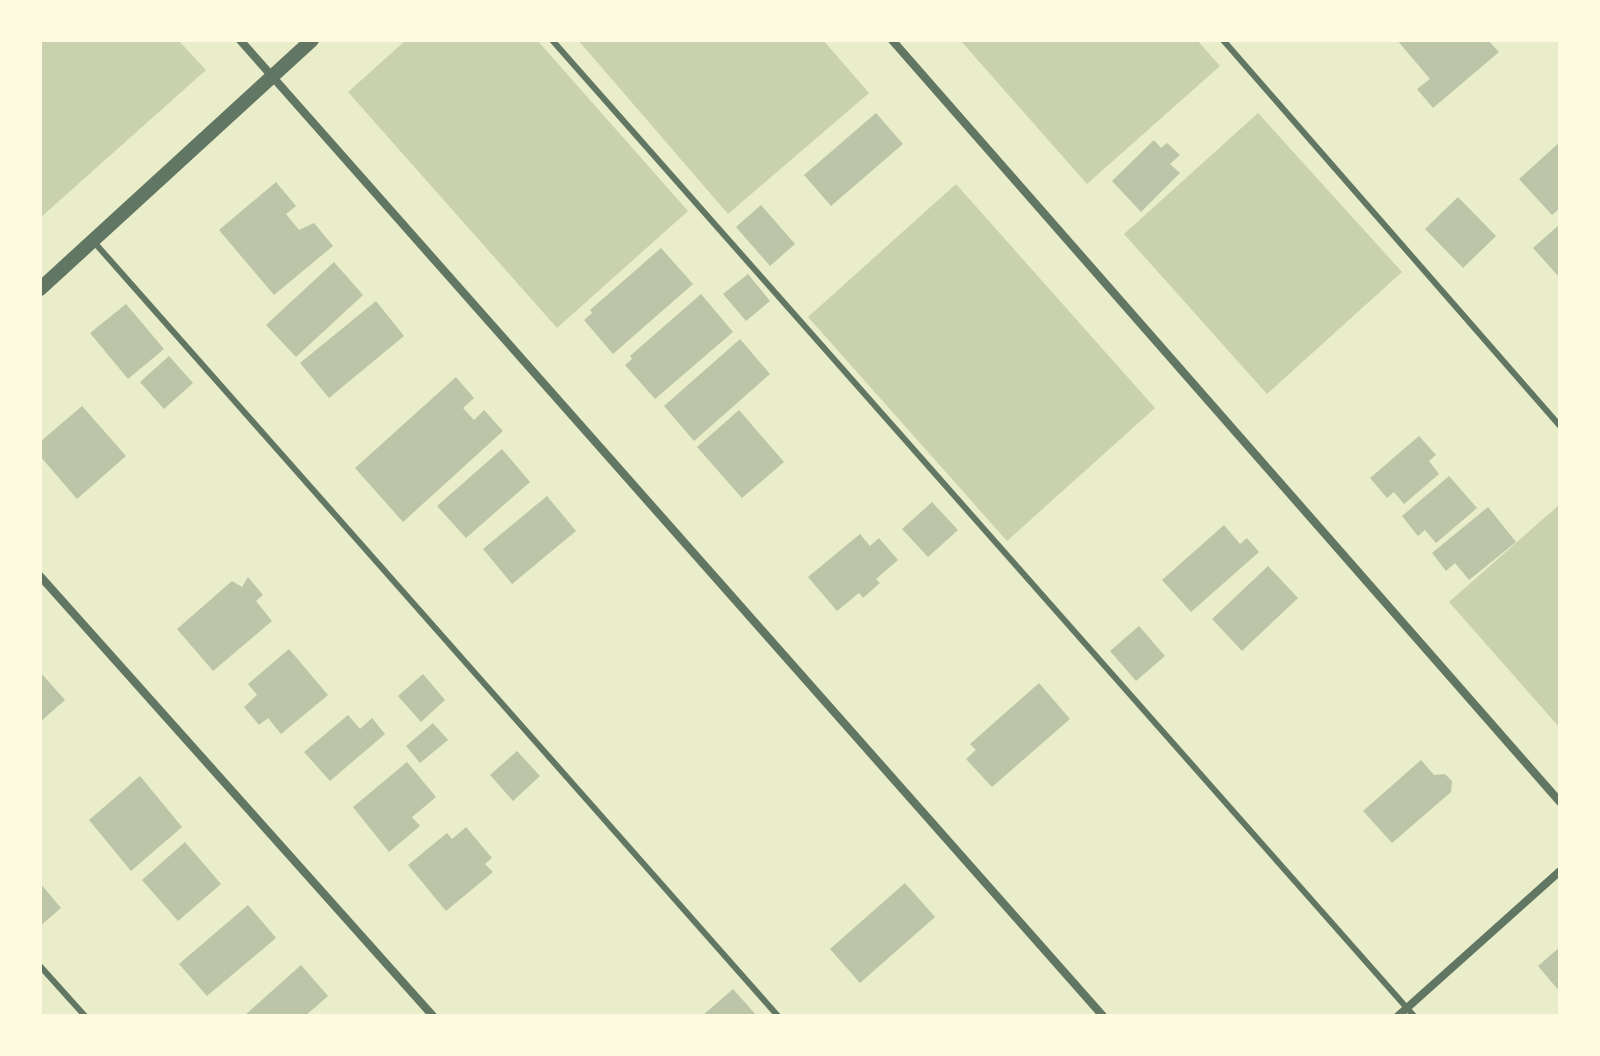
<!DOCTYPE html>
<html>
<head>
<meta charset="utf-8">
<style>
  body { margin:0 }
  #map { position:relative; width:1600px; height:1056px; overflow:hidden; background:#e9edc9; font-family:"Open Sans",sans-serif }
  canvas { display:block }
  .frame { position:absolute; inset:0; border:42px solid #fefae0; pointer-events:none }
</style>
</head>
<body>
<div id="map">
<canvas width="1600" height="1056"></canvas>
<div class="frame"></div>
</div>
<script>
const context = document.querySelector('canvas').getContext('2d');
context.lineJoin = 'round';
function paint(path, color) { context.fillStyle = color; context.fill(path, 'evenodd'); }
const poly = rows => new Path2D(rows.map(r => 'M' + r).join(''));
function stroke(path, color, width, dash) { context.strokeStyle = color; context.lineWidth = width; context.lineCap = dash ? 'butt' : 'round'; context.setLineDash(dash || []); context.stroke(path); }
paint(poly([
  [40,40,178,40,206,70,40,218],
  [406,40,537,40,688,211,557,328,348,92],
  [578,40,823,40,869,93,728,214],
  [960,40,1197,40,1220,66,1087,184],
  [1258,113,1402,272,1267,394,1124,234],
  [956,184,1155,408,1007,541,808,317],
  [1560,504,1560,728,1449,602]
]), '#cad2ad');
paint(poly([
  [1397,40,1488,40,1499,52,1433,108,1417,89,1430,79],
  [876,113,903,144,831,206,804,175],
  [1154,140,1161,148,1167,143,1180,155,1170,164,1180,173,1141,212,1112,181],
  [1560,142,1560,208,1552,215,1519,179],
  [276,182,296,206,286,214,299,230,314,223,333,246,274,295,219,230],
  [1458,197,1496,236,1463,268,1425,229],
  [761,205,795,244,770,266,736,227],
  [1560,224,1560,278,1533,248],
  [661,248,693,284,613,354,584,320,592,313,590,310],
  [334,262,363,295,296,357,266,325],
  [748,274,770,301,746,321,723,294],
  [701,294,733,332,655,399,625,365,632,359,630,356],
  [376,301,404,336,329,398,300,363],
  [126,304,164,349,128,379,90,333],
  [740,339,770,374,694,441,664,406],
  [169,356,193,383,164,409,140,382],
  [456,377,474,398,463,408,474,420,484,410,503,431,403,522,355,468],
  [82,406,126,456,77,499,40,456,40,442],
  [739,410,784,462,742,498,697,447],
  [1419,436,1436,455,1429,461,1439,474,1404,504,1394,492,1387,498,1370,478],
  [502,449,530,482,466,538,437,506],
  [1449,476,1477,508,1436,543,1425,530,1418,536,1402,516],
  [547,496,576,531,512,584,483,549],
  [932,502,958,530,928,557,902,529],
  [1488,507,1516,542,1469,580,1455,563,1446,571,1432,553],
  [1224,525,1240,544,1247,538,1259,552,1191,612,1162,580],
  [860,534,870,546,879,538,898,560,876,579,880,583,863,598,859,593,837,611,808,577],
  [1268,566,1298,598,1242,651,1212,619],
  [248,577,263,595,256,601,272,621,213,671,177,629,232,581,242,587],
  [1139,626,1165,656,1136,681,1110,651],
  [289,649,328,695,281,734,268,718,259,725,244,707,257,695,248,684],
  [40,672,65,700,40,722],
  [423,674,445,700,421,722,398,696],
  [1039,683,1070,719,992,787,966,759,976,750,970,744],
  [348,715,360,729,372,718,385,734,330,781,304,752],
  [433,723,448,740,420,763,406,746],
  [517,751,540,776,513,801,490,775],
  [1421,760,1434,775,1445,774,1452,781,1451,792,1392,843,1363,811],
  [407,762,436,797,412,817,420,826,389,852,353,807],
  [140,776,182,827,131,871,89,820],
  [466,827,492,858,485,864,493,872,446,911,408,865,447,833,452,839],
  [185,842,221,884,178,921,142,880],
  [40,883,61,908,40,926],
  [905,883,935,917,860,983,830,949],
  [248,905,276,938,207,996,179,964],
  [1560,947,1560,992,1538,966],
  [301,965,328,996,305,1016,244,1016],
  [733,989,757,1016,702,1016]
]), '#bcc5a7');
stroke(poly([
  [552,40,1414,1016],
  [1223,40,1560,426],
  [94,242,778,1016],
  [40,966,85,1016]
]), '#617663', 6);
stroke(poly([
  [240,40,1103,1016],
  [892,40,1560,802],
  [40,576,433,1016],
  [1398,1016,1560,871]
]), '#617663', 8);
stroke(poly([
  [40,289,312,40]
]), '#617663', 14);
</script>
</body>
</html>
